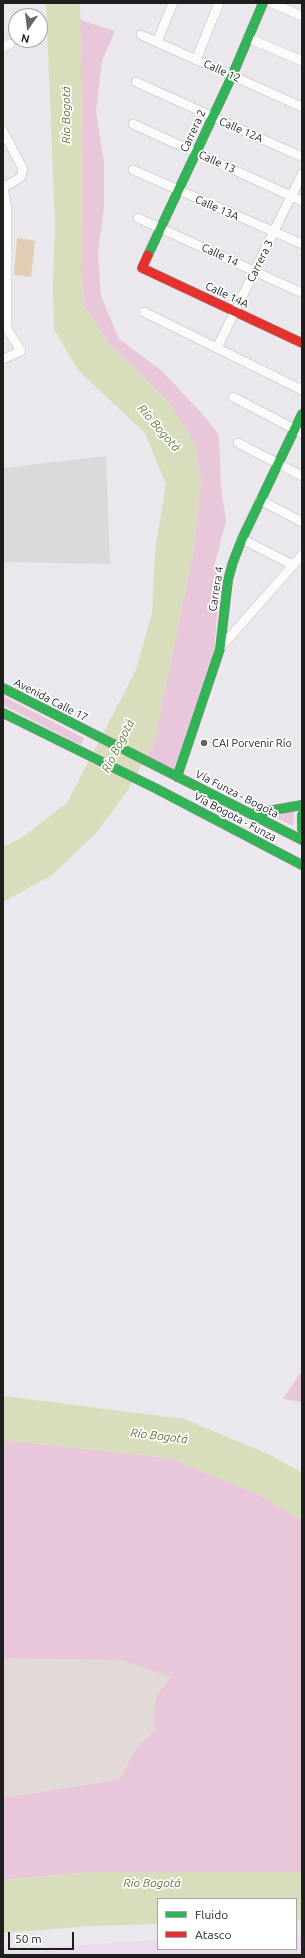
<!DOCTYPE html>
<html>
<head>
<meta charset="utf-8">
<style>
  body { margin:0 }
  #map { position:relative; width:305px; height:1958px; overflow:hidden; background:#eae7ed; font-family:Ubuntu,sans-serif }
  canvas { display:block }
  .frame { position:absolute; inset:0; border:4px solid #1e1e1e; pointer-events:none }
  .legend { position:absolute; left:157px; top:1898px; width:140px; height:52px; box-sizing:border-box; background:#fff; border:1px solid #a5a5a5; margin:0; padding:5px 7px; list-style:none; font-size:12px; color:#1e1e1e }
  .legend li { display:flex; align-items:center; gap:8px; height:20px }
  .legend b { width:20px; border:1px solid #a5a5a5 }
  .north { position:absolute; left:8px; top:8px; width:40px; height:40px; box-sizing:border-box; background:#fff; border:1px solid #a5a5a5; border-radius:50%; rotate:194deg; font-size:11px; font-weight:700; line-height:16px; text-align:center; color:#1e1e1e }
  .north::after { content:''; display:block; margin:auto; width:14px; height:18px; background:#656466; clip-path:polygon(50% 0,100% 100%,50% 72%,0 100%) }
  .scale { position:absolute; left:8px; top:1932px; width:66px; height:18px; box-sizing:border-box; border:2px solid #1e1e1e; border-top:0; padding-left:5px; font-size:12px; line-height:14px; white-space:nowrap; color:#1e1e1e; -webkit-text-stroke:3px #fff; paint-order:stroke }
</style>
</head>
<body>
<div id="map">
<canvas width="305" height="1958"></canvas>
<div class="frame"></div>
<ul class="legend">
<li><b style="height:5px;background:#30b455"></b>Fluido</li>
<li><b style="height:5px;background:#e5322d"></b>Atasco</li>
</ul>
<div class="north">N</div>
<div class="scale">50 m</div>
</div>
<script>
const context = document.querySelector('canvas').getContext('2d');
context.lineJoin = 'round';
function paint(path, color) { context.fillStyle = color; context.fill(path, 'evenodd'); }
const poly = rows => new Path2D(rows.map(r => 'M' + r).join(''));
function stroke(path, color, width, dash) { context.strokeStyle = color; context.lineWidth = width; context.lineCap = dash ? 'butt' : 'round'; context.setLineDash(dash || []); context.stroke(path); }
function label(font, color, halo, rows, align = 'center') {
  context.font = font + ' Ubuntu,sans-serif'; context.lineWidth = 3.5; context.setLineDash([]); context.textBaseline = 'middle'; context.strokeStyle = halo; context.fillStyle = color; for (const [text, x, y, turn = 0] of rows) {
    context.save(); context.translate(x, y); context.rotate((+turn || 0) * Math.PI / 180); context.textAlign = isNaN(turn) ? turn : align; if (halo) context.strokeText(text, 0, 0); context.fillText(text, 0, 0); context.restore();
  }
}
paint(poly([
  [302,1935,302,1955,3,1955,3,1950,158,1940,158,1949,296,1949,296,1936]
]), '#ecdbec');
paint(poly([
  [80,20,115,31,102,61,96,112,104,162,104,207,98,253,101,296,119,339,163,372,205,417,219,435,221,488,226,521,214,567,220,584,214,650,174,769,147,756,154,743,193,553,201,482,194,442,168,402,109,344,84,306,81,272,82,133],
  [3,696,84,738,81,745,3,705],
  [294,810,293,826,275,817],
  [302,1370,302,1402,283,1399],
  [3,1440,169,1458,256,1493,302,1520,302,1872,92,1872,3,1880]
]), '#e8c7db');
paint(poly([
  [3,1658,122,1660,171,1677,156,1697,153,1717,156,1730,138,1746,119,1780,3,1798]
]), '#e2dad6');
paint(poly([
  [17,238,35,241,31,277,14,275]
]), '#e1ccb4');
paint(poly([
  [106,456,110,564,3,562,3,468]
]), '#dad9db');
paint(poly([
  [46,3,80,3,82,133,81,272,84,306,109,344,168,402,194,442,201,482,193,553,154,743,128,790,96,833,52,875,3,902,3,847,20,839,67,803,136,670,152,612,155,551,166,484,145,433,78,370,54,329,53,285,55,223],
  [3,1396,184,1419,270,1455,302,1473,302,1520,256,1493,169,1458,3,1440],
  [92,1872,302,1872,302,1920,296,1920,296,1899,158,1899,158,1924,90,1926,3,1933,3,1880]
]), '#d8debc');
const street = poly([
  [272,3,302,16],
  [141,35,302,107],
  [248,38,302,61],
  [157,42,173,3],
  [3,47,10,44],
  [196,60,219,3],
  [136,82,302,157],
  [133,124,302,201],
  [3,131,23,169,21,177,3,188],
  [133,170,302,244],
  [3,188,7,208,7,329],
  [138,218,302,293],
  [144,312,302,390],
  [217,348,302,174],
  [3,359,21,351,4,324],
  [233,397,302,433],
  [238,443,302,476],
  [260,500,302,522],
  [242,539,293,565],
  [221,647,302,555]
]);
const fast = poly([
  [148,255,232,76,263,3],
  [3,688,302,840],
  [3,713,157,789,302,865],
  [177,777,220,649,228,580,233,562,242,539,302,414],
  [251,814,302,805],
  [302,815,302,829]
]);
const jam = poly([
  [148,255,142,268,302,343]
]);
stroke(street, '#bdbcbe', 10);
stroke(fast, '#958095', 10);
stroke(jam, '#958095', 10);
stroke(street, '#fcfbfc', 9);
stroke(fast, '#30b455', 9);
stroke(jam, '#e5322d', 9);
for (const [x, y, r, color] of [
  [204,743,4,"#656466"]
]) { const dot = new Path2D(); dot.arc(x, y, r, 0, 2 * Math.PI); context.fillStyle = color; context.fill(dot); stroke(dot, '#fff', 1.5); }
label('11px', '#1e1e1e', '#fff', [
  ["Calle 12",222,71,24],
  ["Calle 12A",241,130,24],
  ["Carrera 2",193,131,-65],
  ["Calle 13",217,162,24],
  ["Calle 13A",217,208,24],
  ["Calle 14",220,255,25],
  ["Carrera 3",260,261,-64],
  ["Calle 14A",227,295,25],
  ["Carrera 4",216,589,-81],
  ["Avenida Calle 17",51,700,27],
  ["Vía Funza - Bogota",237,794,27],
  ["Vía Bogota - Funza",235,817,28]
]);
label('11px', '#1e1e1e', '#fff', [
  ["CAI Porvenir Río",212,743]
], 'left');
label('italic 12px', '#5f7c3c', '#fff', [
  ["Río Bogotá",66,115,-90],
  ["Río Bogotá",159,428,49],
  ["Río Bogotá",118,746,-63],
  ["Río Bogotá",159,1436,7],
  ["Río Bogotá",152,1883]
]);
</script>
</body>
</html>
